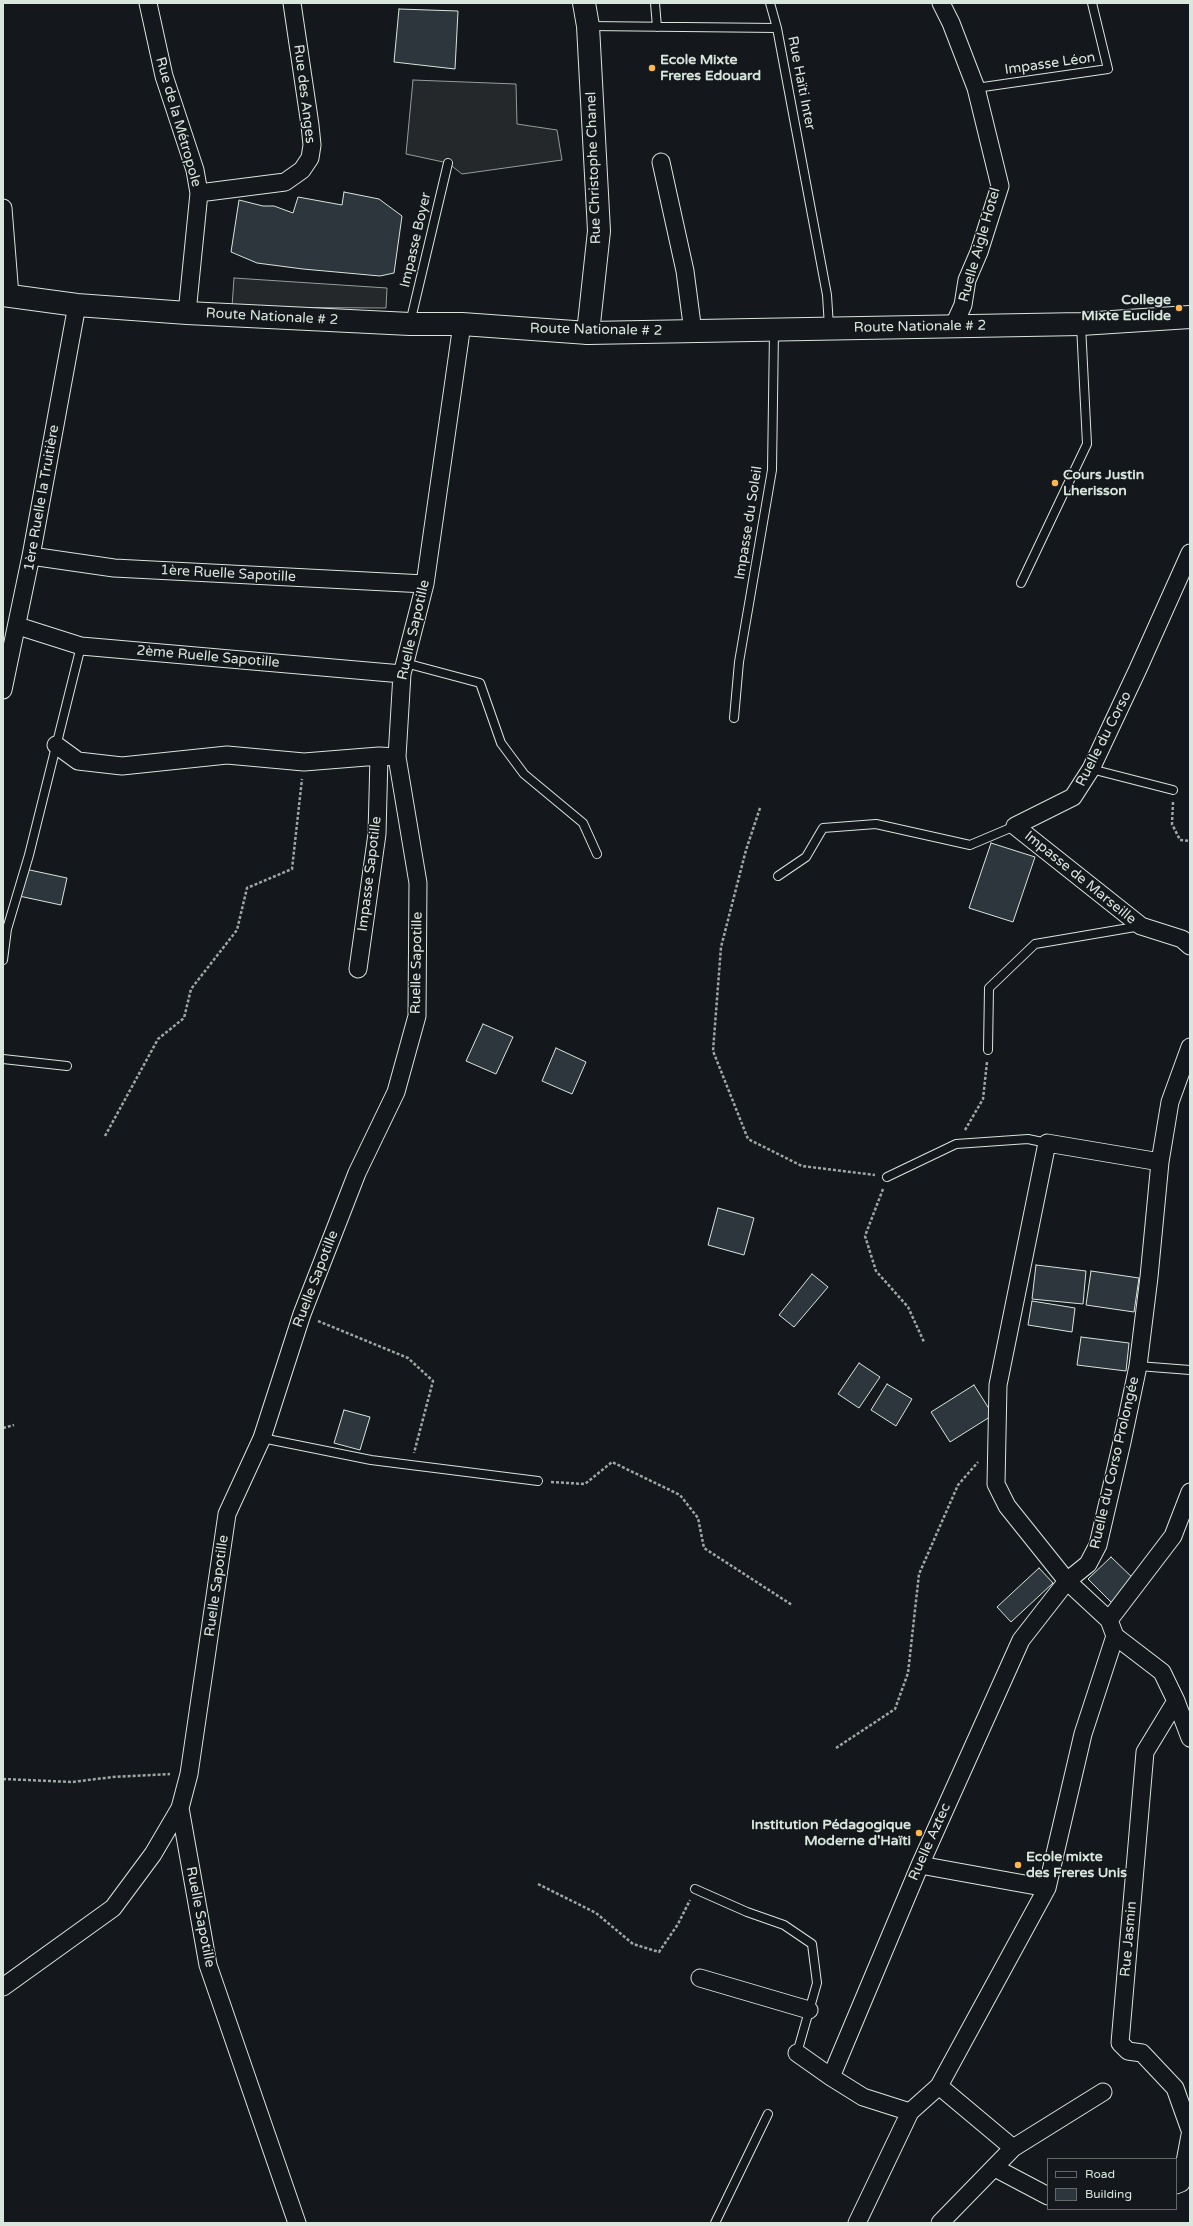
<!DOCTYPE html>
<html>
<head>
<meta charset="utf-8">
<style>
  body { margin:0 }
  #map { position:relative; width:1193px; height:2226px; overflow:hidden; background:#14181c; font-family:"Varela Round",sans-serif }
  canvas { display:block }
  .frame { position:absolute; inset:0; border:4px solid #d8e6dc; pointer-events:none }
  .legend { position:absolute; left:1047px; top:2158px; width:130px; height:52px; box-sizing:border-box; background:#14181c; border:1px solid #626a69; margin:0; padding:5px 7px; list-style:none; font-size:12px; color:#d8e6dc }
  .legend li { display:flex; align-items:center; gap:8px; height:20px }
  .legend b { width:20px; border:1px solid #626a69 }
</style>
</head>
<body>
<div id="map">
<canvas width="1193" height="2226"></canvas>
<div class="frame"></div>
<ul class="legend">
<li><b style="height:5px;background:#14181c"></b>Road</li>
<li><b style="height:11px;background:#2c363c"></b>Building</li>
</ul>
</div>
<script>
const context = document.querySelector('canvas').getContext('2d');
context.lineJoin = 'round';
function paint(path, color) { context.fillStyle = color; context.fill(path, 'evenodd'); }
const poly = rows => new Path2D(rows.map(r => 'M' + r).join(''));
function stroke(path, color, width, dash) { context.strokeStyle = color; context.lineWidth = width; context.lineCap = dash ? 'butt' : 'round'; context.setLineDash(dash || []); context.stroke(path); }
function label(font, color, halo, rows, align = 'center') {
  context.font = font + ' "Varela Round",sans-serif'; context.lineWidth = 3; context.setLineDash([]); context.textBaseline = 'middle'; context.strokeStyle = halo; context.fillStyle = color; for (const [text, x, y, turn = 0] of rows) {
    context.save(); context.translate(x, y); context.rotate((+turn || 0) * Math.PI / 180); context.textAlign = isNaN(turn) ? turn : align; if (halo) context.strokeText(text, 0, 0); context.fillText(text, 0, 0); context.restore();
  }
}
const parking = poly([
  [413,80,516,84,517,124,557,130,562,160,462,174,448,163,406,154,413,80],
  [234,278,387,288,386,308,232,307,234,278]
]);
paint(parking, '#24282b');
stroke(parking, '#939e99', 1);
const building = poly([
  [399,9,458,11,455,69,394,62,399,9],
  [344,192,379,199,402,216,394,273,380,276,303,269,257,263,231,252,239,200,263,206,274,206,293,213,298,197,342,205,344,192],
  [991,843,1035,857,1013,922,969,908,991,843],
  [25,869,67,878,61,905,19,896,25,869],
  [483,1024,513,1037,496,1074,466,1061,483,1024],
  [556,1048,586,1062,572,1094,542,1081,556,1048],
  [718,1208,754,1218,744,1255,708,1245,718,1208],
  [1036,1265,1086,1271,1083,1304,1032,1299,1036,1265],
  [1091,1271,1139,1278,1134,1312,1086,1305,1091,1271],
  [812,1274,828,1287,794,1327,779,1315,812,1274],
  [1032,1301,1075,1308,1072,1332,1028,1325,1032,1301],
  [1081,1337,1129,1343,1126,1371,1077,1365,1081,1337],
  [859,1363,880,1377,859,1408,838,1394,859,1363],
  [887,1384,912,1399,896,1426,871,1410,887,1384],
  [974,1385,993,1415,950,1442,931,1412,974,1385],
  [344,1410,370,1417,360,1450,334,1443,344,1410],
  [1111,1557,1136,1581,1113,1604,1088,1579,1111,1557],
  [1039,1568,1053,1583,1011,1622,997,1607,1039,1568]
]);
paint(building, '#2c363c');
stroke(building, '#d8e6dc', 1);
const lane = poly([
  [655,3,657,27],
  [770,3,777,28],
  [589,26,777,28,827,295,829,327],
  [976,88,1108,69,1092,3],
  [410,323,448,163],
  [1021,583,1087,444,1081,325],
  [405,663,480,683,501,743,524,774,583,823,597,854],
  [734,718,739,662,772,470,774,331],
  [1091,769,1173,790],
  [778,876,806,857,823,828,876,824,970,845,1015,826],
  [3,960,7,929,29,855,81,646],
  [988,1050,989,988,1035,944,1141,926],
  [3,1059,67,1066],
  [887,1177,956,1144,1028,1139,1047,1143],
  [1138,1366,1190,1370],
  [262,1438,371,1460,538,1481],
  [695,1889,747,1912,784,1925,812,1944,817,1983,797,2053],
  [715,2223,768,2114]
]);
const street = poly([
  [148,3,164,76,195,170,199,193,187,313],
  [941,3,951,23,976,88,1000,186,979,252,967,280,963,305,953,327],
  [661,162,685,271,693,332],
  [199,193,285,182,302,170,310,158,312,145,310,125,292,3],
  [3,208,10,296],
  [1190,553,1138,669,1091,769,1073,797,1015,826,1141,926,1182,939,1190,946],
  [31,556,114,568,425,584],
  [18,626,81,646,402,674],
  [3,690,31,556,77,305],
  [56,745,78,761,122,766,227,755,304,762,379,756,397,757],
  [358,969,377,834,379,756],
  [1160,1162,1047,1143,998,1385,996,1484,1007,1506,1067,1581,1088,1564,1098,1545,1122,1442,1138,1366,1149,1277,1160,1162,1170,1102,1190,1047],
  [1109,1620,1173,1536,1190,1492],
  [1176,1701,1145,1752,1120,2043,1128,2051,1142,2053,1175,2088,1190,2130],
  [920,1865,1047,1888],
  [700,1978,809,2010],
  [3,1987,113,1908,153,1854,180,1808],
  [797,2053,831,2077,920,1865,1021,1640,1067,1581,1109,1620,1115,1636,1162,1672,1176,1701,1190,1738],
  [831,2077,863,2097,910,2112],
  [939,2086,1013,2148],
  [995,2168,1048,2196],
  [1176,2185,1181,2183,1190,2135],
  [297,2223,208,1965,180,1808,189,1774,227,1514,262,1438,302,1314,357,1173,396,1092,417,1016,418,883,397,757,402,674,425,584,462,324],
  [857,2223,910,2112,939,2086,1047,1888,1083,1734,1115,1636],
  [940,2223,1013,2148,1103,2092]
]);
const secondary = poly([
  [584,3,588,26,599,231,588,333]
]);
const primary = poly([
  [3,295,77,305,187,313,410,324,462,324,588,333,1081,324,1190,317]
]);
stroke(lane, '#d8e6dc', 10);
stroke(street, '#d8e6dc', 19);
stroke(secondary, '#d8e6dc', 24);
stroke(primary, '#d8e6dc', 24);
stroke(poly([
  [1173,802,1172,824,1180,840,1190,841],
  [760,808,746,850,721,947,713,1051,748,1139,802,1166,875,1175],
  [965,1130,983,1099,987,1062],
  [105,1136,158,1039,184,1018,191,989,237,930,247,888,292,869,302,779],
  [883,1189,865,1236,876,1271,908,1307,924,1342],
  [318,1321,408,1358,433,1381,414,1453],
  [3,1428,14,1425],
  [551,1482,585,1484,612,1462,680,1495,698,1518,704,1548,792,1605],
  [836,1748,895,1709,908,1673,919,1574,958,1485,978,1462],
  [3,1779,72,1782,113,1777,170,1774],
  [538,1884,596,1913,633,1944,659,1952,678,1924,690,1900]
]), '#9da8a2', 2.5, [3, 2]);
stroke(lane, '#14181c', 8);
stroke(street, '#14181c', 17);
stroke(secondary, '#14181c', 22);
stroke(primary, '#14181c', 22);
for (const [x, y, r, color] of [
  [652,68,4,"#ffb74d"],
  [1179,308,4,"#ffb74d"],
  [1055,483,4,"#ffb74d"],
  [919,1833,4,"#ffb74d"],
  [1018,1865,4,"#ffb74d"]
]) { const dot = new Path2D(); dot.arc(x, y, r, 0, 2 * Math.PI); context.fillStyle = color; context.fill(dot); stroke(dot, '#14181c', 1.5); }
label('bold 14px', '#d8e6dc', '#14181c', [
  ["Ecole Mixte",660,60],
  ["Freres Edouard",660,76],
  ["College",1171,300,"right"],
  ["Mixte Euclide",1171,316,"right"],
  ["Cours Justin",1063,475],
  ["Lherisson",1063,491],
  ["Institution Pédagogique",911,1825,"right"],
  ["Moderne d'Haïti",911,1841,"right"],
  ["Ecole mixte",1026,1857],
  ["des Freres Unis",1026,1873]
], 'left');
label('14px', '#d8e6dc', '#14181c', [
  ["Impasse Léon",1050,64,-8],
  ["Rue Haïti Inter",801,83,79],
  ["Rue des Anges",304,94,83],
  ["Rue de la Métropole",178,122,74],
  ["Rue Christophe Chanel",594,168,-92],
  ["Impasse Boyer",416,240,-77],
  ["Ruelle Aigle Hotel",980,245,-74],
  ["Route Nationale # 2",272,317,3],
  ["Route Nationale # 2",920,327,-1],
  ["Route Nationale # 2",596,330,1],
  ["1ère Ruelle la Truitière",42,498,-80],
  ["Impasse du Soleil",749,523,-81],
  ["1ère Ruelle Sapotille",228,574,3],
  ["Ruelle Sapotille",414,630,-77],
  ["2ème Ruelle Sapotille",208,657,5],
  ["Ruelle du Corso",1104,739,-63],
  ["Impasse Sapotille",370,874,-83],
  ["Impasse de Marseille",1080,878,39],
  ["Ruelle Sapotille",417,963,-89],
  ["Ruelle Sapotille",316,1279,-69],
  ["Ruelle du Corso Prolongée",1115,1463,-77],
  ["Ruelle Sapotille",217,1586,-82],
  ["Ruelle Aztec",930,1842,-66],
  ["Ruelle Sapotille",200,1917,79],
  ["Rue Jasmin",1129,1939,-85]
]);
</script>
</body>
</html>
